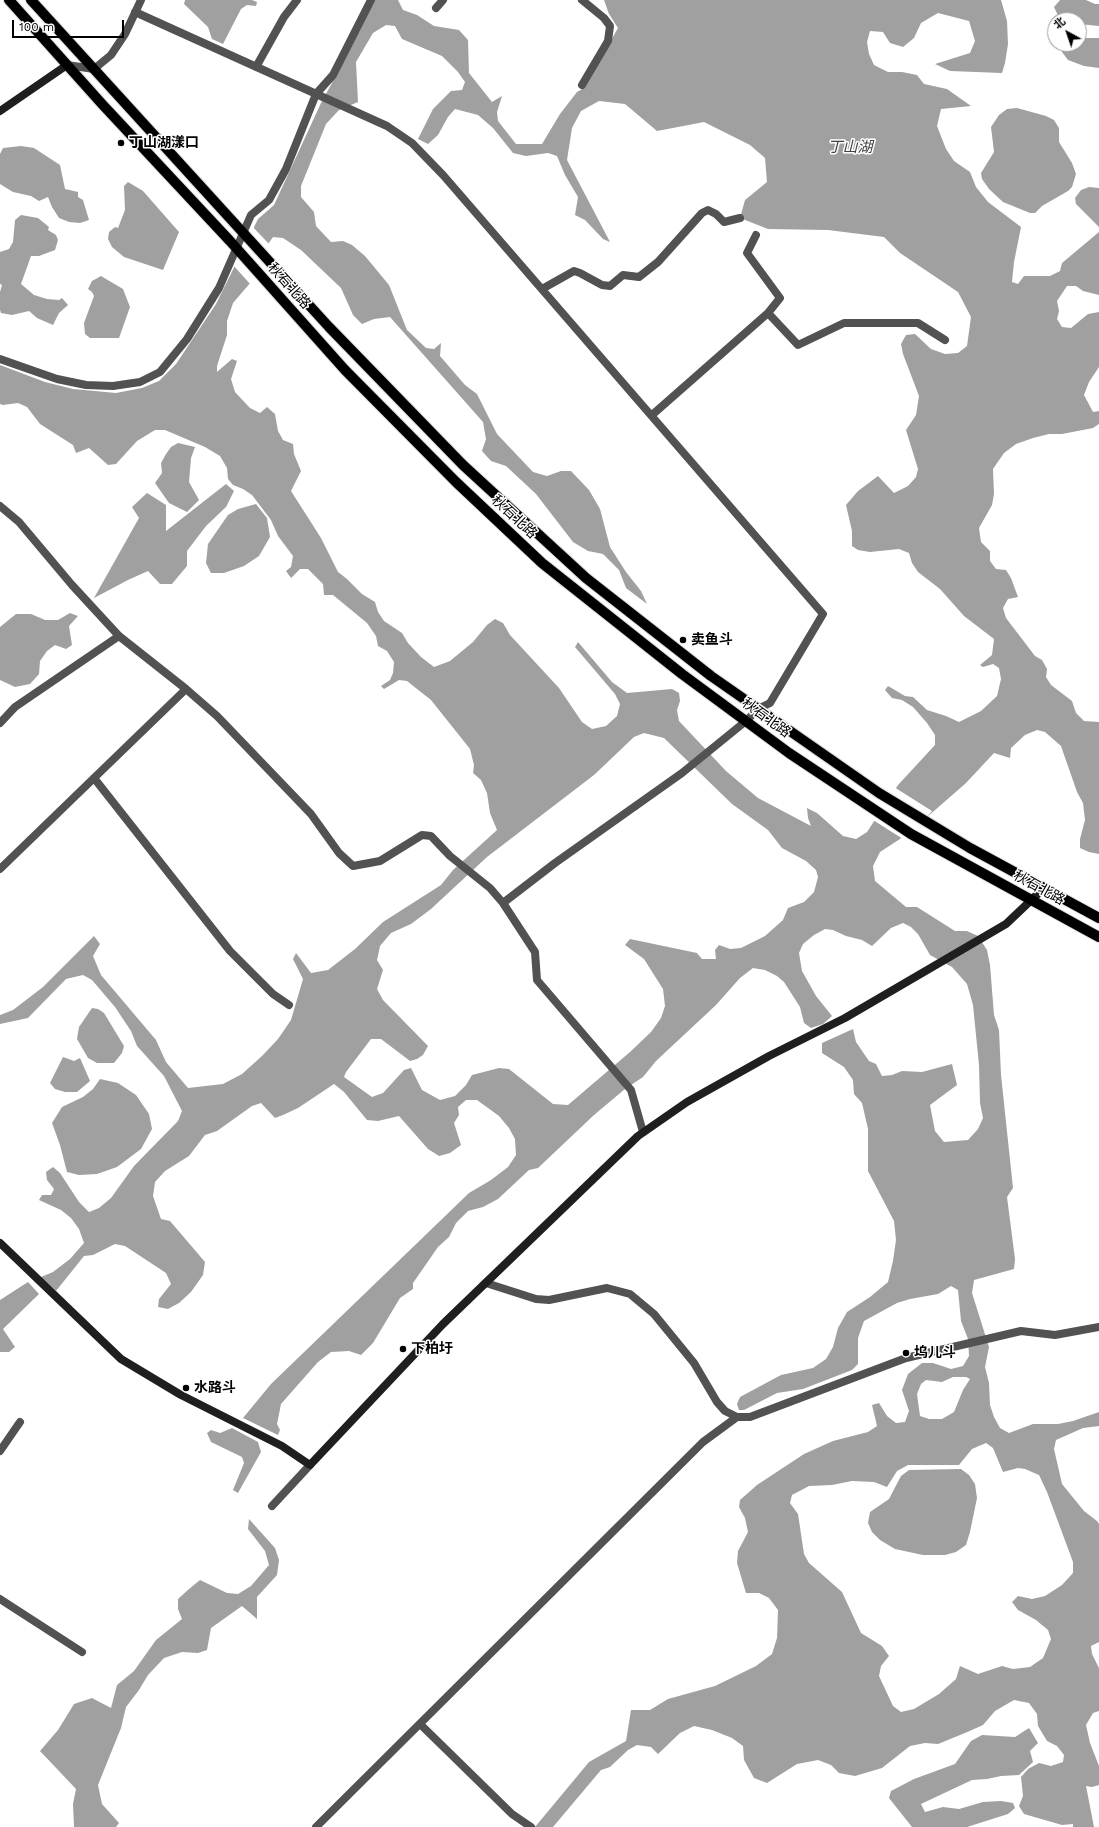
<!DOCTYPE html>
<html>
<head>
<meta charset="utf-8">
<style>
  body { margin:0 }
  #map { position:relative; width:1099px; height:1827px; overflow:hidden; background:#fff; font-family:"Work Sans","Noto Sans SC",sans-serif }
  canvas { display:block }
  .north { position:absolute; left:1047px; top:12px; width:40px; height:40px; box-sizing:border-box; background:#fff; border:1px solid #999; border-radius:50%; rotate:320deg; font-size:11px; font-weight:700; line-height:16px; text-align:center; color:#000 }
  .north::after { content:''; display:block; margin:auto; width:14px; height:18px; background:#000; clip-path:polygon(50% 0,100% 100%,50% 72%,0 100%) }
  .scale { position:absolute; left:12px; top:20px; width:112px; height:18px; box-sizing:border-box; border:2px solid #000; border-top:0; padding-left:5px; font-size:12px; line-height:14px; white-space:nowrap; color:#000; -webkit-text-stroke:3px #fff; paint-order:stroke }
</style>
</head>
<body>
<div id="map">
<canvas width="1099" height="1827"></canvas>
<div class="north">北</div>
<div class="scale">100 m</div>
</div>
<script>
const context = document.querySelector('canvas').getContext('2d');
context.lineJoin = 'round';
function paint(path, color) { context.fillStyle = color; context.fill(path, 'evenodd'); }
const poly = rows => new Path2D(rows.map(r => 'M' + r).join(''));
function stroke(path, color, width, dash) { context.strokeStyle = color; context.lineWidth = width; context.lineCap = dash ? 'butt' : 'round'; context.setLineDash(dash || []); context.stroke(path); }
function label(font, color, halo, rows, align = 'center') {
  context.font = font + ' "Work Sans","Noto Sans SC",sans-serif'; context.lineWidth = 3; context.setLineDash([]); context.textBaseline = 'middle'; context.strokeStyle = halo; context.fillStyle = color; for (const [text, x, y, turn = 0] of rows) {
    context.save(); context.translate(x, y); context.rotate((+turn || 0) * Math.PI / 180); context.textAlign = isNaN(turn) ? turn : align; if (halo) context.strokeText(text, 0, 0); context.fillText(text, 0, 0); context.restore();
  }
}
paint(poly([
  [185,0,252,0,257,2,256,6,247,5,241,9,223,44,212,39,208,27,184,4],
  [373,0,398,0,403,10,417,15,434,26,459,30,468,40,469,73,492,102,502,96,497,112,498,121,516,144,542,144,560,114,577,92,584,88,618,28,609,14,604,0,1001,0,1007,21,1008,44,1005,63,1002,73,950,71,935,64,970,53,975,41,969,21,938,13,921,23,914,38,903,47,890,43,883,32,870,31,867,42,869,54,874,65,888,72,902,72,917,75,924,84,947,89,971,106,941,109,937,126,946,149,954,161,970,172,976,187,988,202,1021,227,1014,262,1012,282,1018,284,1024,276,1050,276,1060,271,1062,263,1099,232,1099,295,1083,291,1076,286,1067,286,1057,301,1059,311,1057,319,1062,327,1071,328,1088,314,1099,312,1099,367,1089,382,1084,395,1093,412,1099,411,1099,424,1093,428,1062,434,1049,434,1033,438,1016,444,1004,453,993,469,994,494,992,505,979,528,981,542,990,551,990,561,996,569,1006,570,1011,578,1018,597,1008,599,1003,608,1006,618,1035,656,1042,660,1047,669,1046,677,1051,685,1072,701,1076,713,1084,721,1099,722,1099,854,1089,852,1080,848,1080,839,1085,820,1083,803,1077,792,1061,746,1045,732,1037,730,1025,735,1011,748,1010,758,994,753,966,783,934,811,900,839,880,852,873,866,875,881,906,907,917,907,955,931,967,931,978,936,987,950,990,965,994,1015,999,1030,1001,1075,1013,1188,1007,1197,1015,1259,1014,1269,974,1280,972,1293,989,1347,985,1367,989,1383,990,1405,994,1417,1000,1428,1009,1433,1033,1424,1058,1424,1073,1421,1099,1412,1099,1426,1083,1428,1056,1440,1054,1449,1062,1484,1084,1511,1097,1521,1099,1524,1099,1642,1091,1646,1092,1654,1099,1668,1099,1711,1093,1713,1086,1725,1090,1743,1099,1766,1099,1785,1092,1787,1086,1786,1094,1827,1073,1827,1073,1824,1062,1825,1024,1814,1019,1806,1023,1796,1021,1777,1028,1769,1039,1763,1051,1766,1063,1762,1064,1755,1057,1746,1047,1741,1038,1726,1037,1714,1029,1703,1014,1700,995,1711,983,1725,965,1733,938,1744,925,1743,910,1746,882,1768,855,1776,839,1773,831,1765,818,1760,797,1764,767,1783,754,1778,744,1760,743,1746,732,1738,712,1730,694,1726,680,1733,658,1754,651,1747,637,1745,628,1750,610,1767,601,1770,553,1827,535,1827,589,1762,626,1741,631,1710,650,1710,668,1699,715,1686,756,1666,772,1654,777,1638,778,1610,769,1598,759,1593,746,1593,737,1563,738,1551,748,1532,745,1518,739,1507,740,1500,757,1485,804,1454,833,1441,868,1432,877,1426,872,1405,879,1403,887,1416,896,1423,905,1422,909,1411,902,1390,908,1374,922,1363,933,1363,951,1369,963,1366,969,1356,968,1339,961,1321,958,1290,951,1286,938,1294,910,1299,897,1303,864,1321,858,1338,858,1364,852,1370,803,1389,777,1393,744,1410,739,1410,737,1404,740,1397,781,1375,813,1368,826,1359,833,1347,838,1328,847,1312,870,1297,888,1282,893,1261,896,1240,894,1221,868,1171,868,1129,862,1103,854,1094,853,1080,844,1067,822,1053,822,1043,853,1029,856,1042,869,1061,876,1064,882,1076,892,1075,902,1071,922,1072,952,1064,957,1085,930,1105,935,1131,944,1142,968,1140,978,1129,983,1118,980,1103,979,1065,973,1005,967,984,952,967,930,955,918,934,911,927,903,923,891,928,872,946,862,940,846,936,833,930,825,929,814,935,803,944,799,953,802,971,816,996,832,1016,823,1024,811,1028,804,1023,800,1007,784,982,777,976,765,970,753,968,740,978,716,1005,656,1061,643,1077,625,1089,594,1115,538,1168,529,1170,498,1199,483,1207,468,1211,456,1223,449,1237,438,1247,413,1283,413,1289,400,1298,373,1343,361,1355,349,1351,331,1352,318,1362,281,1404,277,1424,280,1430,278,1435,243,1418,271,1384,469,1193,491,1180,508,1167,516,1155,515,1139,509,1128,499,1116,477,1100,466,1100,458,1107,459,1115,454,1123,461,1145,450,1153,439,1156,428,1149,399,1116,378,1121,367,1120,344,1092,334,1084,298,1108,283,1115,275,1118,261,1103,252,1106,217,1131,205,1135,189,1156,165,1171,155,1182,153,1196,161,1219,170,1221,205,1262,203,1275,191,1292,179,1303,168,1309,158,1307,159,1299,171,1284,166,1273,125,1246,115,1244,93,1255,84,1256,56,1291,41,1277,53,1272,70,1259,84,1243,79,1229,71,1218,61,1210,39,1200,42,1195,51,1195,54,1189,47,1180,46,1172,53,1167,60,1173,79,1202,89,1212,99,1208,111,1198,134,1166,178,1121,182,1111,164,1076,137,1046,131,1031,115,1007,92,980,83,975,66,979,28,1018,0,1024,0,1015,13,1010,43,987,94,936,100,944,93,956,101,975,156,1040,166,1062,188,1088,223,1084,242,1074,262,1056,278,1039,291,1020,303,979,293,959,296,953,311,973,328,970,355,949,383,922,441,885,453,870,497,830,490,813,487,793,481,780,473,773,474,765,470,749,431,700,407,681,399,680,384,689,381,686,390,680,393,673,394,662,387,651,378,646,376,636,367,623,333,595,324,595,323,584,308,569,300,569,291,578,286,571,291,567,293,556,278,536,271,520,252,495,243,489,233,485,228,479,227,468,220,456,205,447,165,430,155,430,137,441,116,464,108,465,89,448,76,453,73,445,40,424,27,407,18,403,3,405,0,404,0,365,45,382,73,389,116,393,142,388,159,381,176,364,216,304,258,219,274,205,321,103,344,61],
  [386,25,395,26,402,39,442,56,458,72,465,82,462,90,451,91,433,109,418,139,428,144,438,135,448,117,455,109,478,115,493,128,513,153,526,156,548,153,557,156,565,175,578,197,575,215,585,220,603,239,610,242,567,160,572,128,581,111,599,101,625,104,657,131,704,122,750,145,765,158,767,182,745,200,740,218,768,229,828,230,884,237,900,253,958,292,971,317,967,346,958,353,945,354,931,349,915,334,906,335,901,344,903,354,919,396,916,415,906,430,918,469,916,477,908,486,894,493,878,476,858,491,846,505,852,531,852,546,858,550,870,552,899,549,909,553,912,563,918,572,940,589,964,616,994,639,992,655,980,665,983,667,993,664,999,668,1001,679,997,696,981,711,959,722,946,716,927,710,913,697,905,696,888,686,885,690,892,698,902,700,913,707,927,723,935,735,935,745,898,785,867,832,856,839,843,836,817,813,807,808,808,818,811,826,758,798,726,771,679,721,677,710,680,701,679,693,672,689,627,693,612,682,578,642,575,647,615,694,620,704,617,716,606,726,592,729,582,722,559,688,510,635,503,623,495,619,487,625,473,642,450,661,434,667,421,657,408,643,402,633,384,621,378,612,375,602,362,594,347,579,338,572,321,538,291,491,301,471,294,454,293,444,283,440,278,431,275,414,267,407,260,413,250,408,235,392,231,379,237,361,232,359,217,372,217,366,227,335,227,321,233,303,251,282,257,260,273,237,283,238,301,250,341,288,353,315,362,324,374,319,390,317,483,422,486,439,482,451,491,461,506,466,536,494,573,542,588,551,603,554,619,570,626,588,647,604,641,591,626,572,610,547,600,509,589,490,571,471,561,471,547,476,533,472,497,434,477,394,465,385,440,356,441,343,434,349,426,348,407,330,389,285,365,256,352,245,343,241,331,242,316,226,314,212,301,197,301,186,326,124,339,110,358,102,356,62,373,33],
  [644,733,664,738,732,804,768,830,782,848,806,861,816,870,818,877,814,892,804,902,788,908,783,920,765,936,741,948,730,949,719,945,715,950,716,959,702,959,697,953,630,939,625,945,644,959,663,989,665,1006,661,1018,651,1032,630,1052,568,1105,553,1104,509,1069,499,1068,472,1075,466,1085,455,1096,440,1100,422,1090,411,1068,404,1070,383,1093,372,1097,344,1077,346,1072,371,1039,381,1039,410,1061,417,1059,423,1055,428,1046,383,1000,377,989,383,970,377,960,380,946,391,933,411,924,431,909,487,857,594,775,634,737],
  [953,1377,966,1377,970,1379,963,1390,954,1412,942,1419,929,1419,920,1416,917,1394,921,1384,926,1380,942,1382],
  [986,1443,993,1448,1003,1472,1018,1468,1025,1469,1039,1475,1047,1492,1073,1562,1073,1573,1062,1585,1045,1596,1032,1599,1018,1596,1012,1602,1018,1610,1036,1620,1048,1630,1051,1639,1043,1658,1030,1667,1013,1669,1002,1666,978,1674,960,1666,956,1679,939,1694,914,1709,901,1712,893,1706,879,1676,881,1666,889,1656,882,1646,861,1633,842,1592,809,1563,804,1554,798,1514,790,1503,792,1495,809,1486,832,1485,852,1481,874,1482,887,1487,897,1471,908,1465,959,1465,972,1449],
  [1060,0,1086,0,1095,4,1099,4,1099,26,1079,24,1079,20,1060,20,1054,7],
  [1079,38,1099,38,1099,68,1084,66,1068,60,1062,52,1061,44,1079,44],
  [1017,108,1046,116,1054,120,1059,128,1059,142,1072,163,1076,174,1072,187,1068,191,1042,206,1035,213,1030,213,1003,202,989,189,982,179,981,173,994,152,991,127,999,115,1007,109],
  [21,146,34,148,60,165,65,189,78,192,78,197,83,200,89,220,80,223,69,222,59,218,52,207,48,197,39,201,31,196,13,192,0,184,0,154,3,148],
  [128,182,143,191,179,232,163,270,124,257,112,247,108,239,109,232,115,227,118,228,125,210,124,186],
  [1089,187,1099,188,1099,227,1076,204,1075,198,1081,190],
  [21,215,38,218,49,227,48,230,56,235,58,240,55,250,39,256,31,256,21,284,34,295,47,299,59,300,62,298,68,305,59,313,53,325,37,318,29,311,12,315,1,313,0,310,0,292,2,285,0,284,0,252,9,249,13,242,15,220],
  [101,276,123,289,130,307,119,338,90,338,85,334,84,323,94,296,92,292,88,289,92,281],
  [178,443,195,447,191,458,189,482,199,500,187,512,169,503,155,483,162,473,161,463,166,454,171,447],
  [226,484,234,491,226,507,206,526,187,551,187,566,172,584,160,584,148,571,128,580,94,598,139,518,132,507,147,493,166,505,166,531],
  [256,504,267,518,270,537,259,556,244,566,224,573,211,573,206,563,208,544,228,515,238,509],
  [70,613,78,616,69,626,72,645,66,649,55,645,47,651,40,661,39,674,30,684,15,687,0,680,0,627,16,614,31,614,45,620,58,620],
  [92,1008,98,1009,104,1013,124,1046,122,1053,114,1063,97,1063,88,1058,77,1039,79,1027],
  [63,1057,74,1061,80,1058,90,1081,77,1092,65,1092,55,1089,50,1083],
  [100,1079,118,1083,136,1095,149,1114,152,1129,141,1149,117,1167,97,1174,79,1175,67,1172,60,1145,52,1123,62,1107,83,1097,93,1089],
  [28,1282,39,1294,3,1329,15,1347,9,1352,0,1352,0,1300],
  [232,1428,258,1442,261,1452,238,1493,233,1490,244,1463,242,1457,211,1442,207,1433,211,1430,220,1433],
  [961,1469,969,1475,975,1484,977,1498,970,1532,966,1545,956,1552,945,1555,923,1555,895,1549,880,1540,872,1532,868,1523,870,1512,889,1499,901,1476,909,1470],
  [249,1519,275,1548,279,1560,277,1575,257,1597,257,1619,242,1606,211,1628,207,1650,198,1653,182,1652,164,1658,148,1675,139,1690,126,1707,121,1728,98,1785,102,1804,119,1823,116,1827,74,1827,73,1804,76,1789,40,1751,58,1730,74,1704,92,1698,111,1708,117,1685,134,1671,156,1640,182,1619,178,1609,178,1599,189,1589,200,1580,227,1593,238,1594,251,1586,269,1565,265,1551,248,1529],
  [1029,1728,1038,1743,1030,1751,1033,1762,1019,1775,1001,1776,987,1779,972,1780,921,1804,925,1812,943,1807,959,1809,983,1802,1001,1801,1013,1803,1015,1808,1008,1814,967,1827,912,1827,889,1798,891,1791,914,1779,955,1764,971,1741,982,1735,1015,1737]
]), '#a0a0a0');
paint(poly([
  [252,226,270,245,258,261,251,285,233,265],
  [894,787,932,811,919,826,903,839,873,820]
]), '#fff');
const primary = poly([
  [9,0,102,104,230,241,345,370,456,482,542,563,682,674,789,753,911,834,1099,937],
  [31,0,329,327,463,465,586,578,711,676,879,793,970,848,1099,918]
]);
stroke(primary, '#dbdbdb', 12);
stroke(poly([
  [582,0,604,18,610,26,608,41,582,85],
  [436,8,443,0],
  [135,12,387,126,412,143,443,175,823,614,770,703,758,709,746,721,682,773,555,863,503,903],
  [67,65,94,69,111,55,125,34,141,0],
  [256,67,284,17,297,0],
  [756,235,747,253,780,298,768,313],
  [542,289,574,271,580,273,602,285,610,286,623,275,639,277,658,262,702,213,708,210,716,214,724,222,740,218],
  [0,359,57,379,86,385,113,386,140,382,160,372,187,339,219,288,251,215,269,200,286,169,316,94,333,75,371,0],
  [652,415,768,313,798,345,844,323,918,323,945,340],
  [0,506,19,522,72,585,119,636,186,689,217,716,311,814,339,853,353,866,380,861,422,835,431,836,450,856,490,888,503,903,535,952,537,980,631,1090,643,1132],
  [0,723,15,707,119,636],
  [94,778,230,951,273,994,289,1005],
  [0,869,186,689],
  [486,1283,536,1299,549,1300,607,1288,630,1294,654,1314,694,1363,717,1402,725,1411,737,1417,750,1417,906,1358,1021,1331,1055,1335,1099,1327],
  [0,1451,20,1422],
  [272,1506,310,1465],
  [0,1599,82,1652],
  [420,1724,512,1814,531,1827],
  [316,1827,703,1442,737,1417]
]), '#525252', 8);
stroke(poly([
  [0,111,67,65],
  [0,1243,121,1359,181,1395,282,1446,310,1465,443,1324,638,1136,687,1102,769,1056,845,1018,1006,924,1044,888]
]), '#1f1f1f', 8);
stroke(primary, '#000', 10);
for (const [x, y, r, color] of [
  [121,143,4,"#000"],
  [683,640,4,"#000"],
  [403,1349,4,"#000"],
  [906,1353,4,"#000"],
  [186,1388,4,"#000"]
]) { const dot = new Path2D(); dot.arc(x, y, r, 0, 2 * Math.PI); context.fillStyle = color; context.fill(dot); stroke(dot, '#fff', 1.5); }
label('bold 14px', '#000', '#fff', [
  ["丁山湖漾口",129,143],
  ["卖鱼斗",691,640],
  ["下柏圩",411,1349],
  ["坞儿斗",914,1353],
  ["水路斗",194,1388]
], 'left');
label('14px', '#000', '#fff', [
  ["秋石北路",289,286,48],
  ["秋石北路",514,517,43],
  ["秋石北路",766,718,36],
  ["秋石北路",1039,888,29]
]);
label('italic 15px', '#414141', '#fff', [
  ["丁山湖",850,148]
]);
</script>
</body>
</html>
